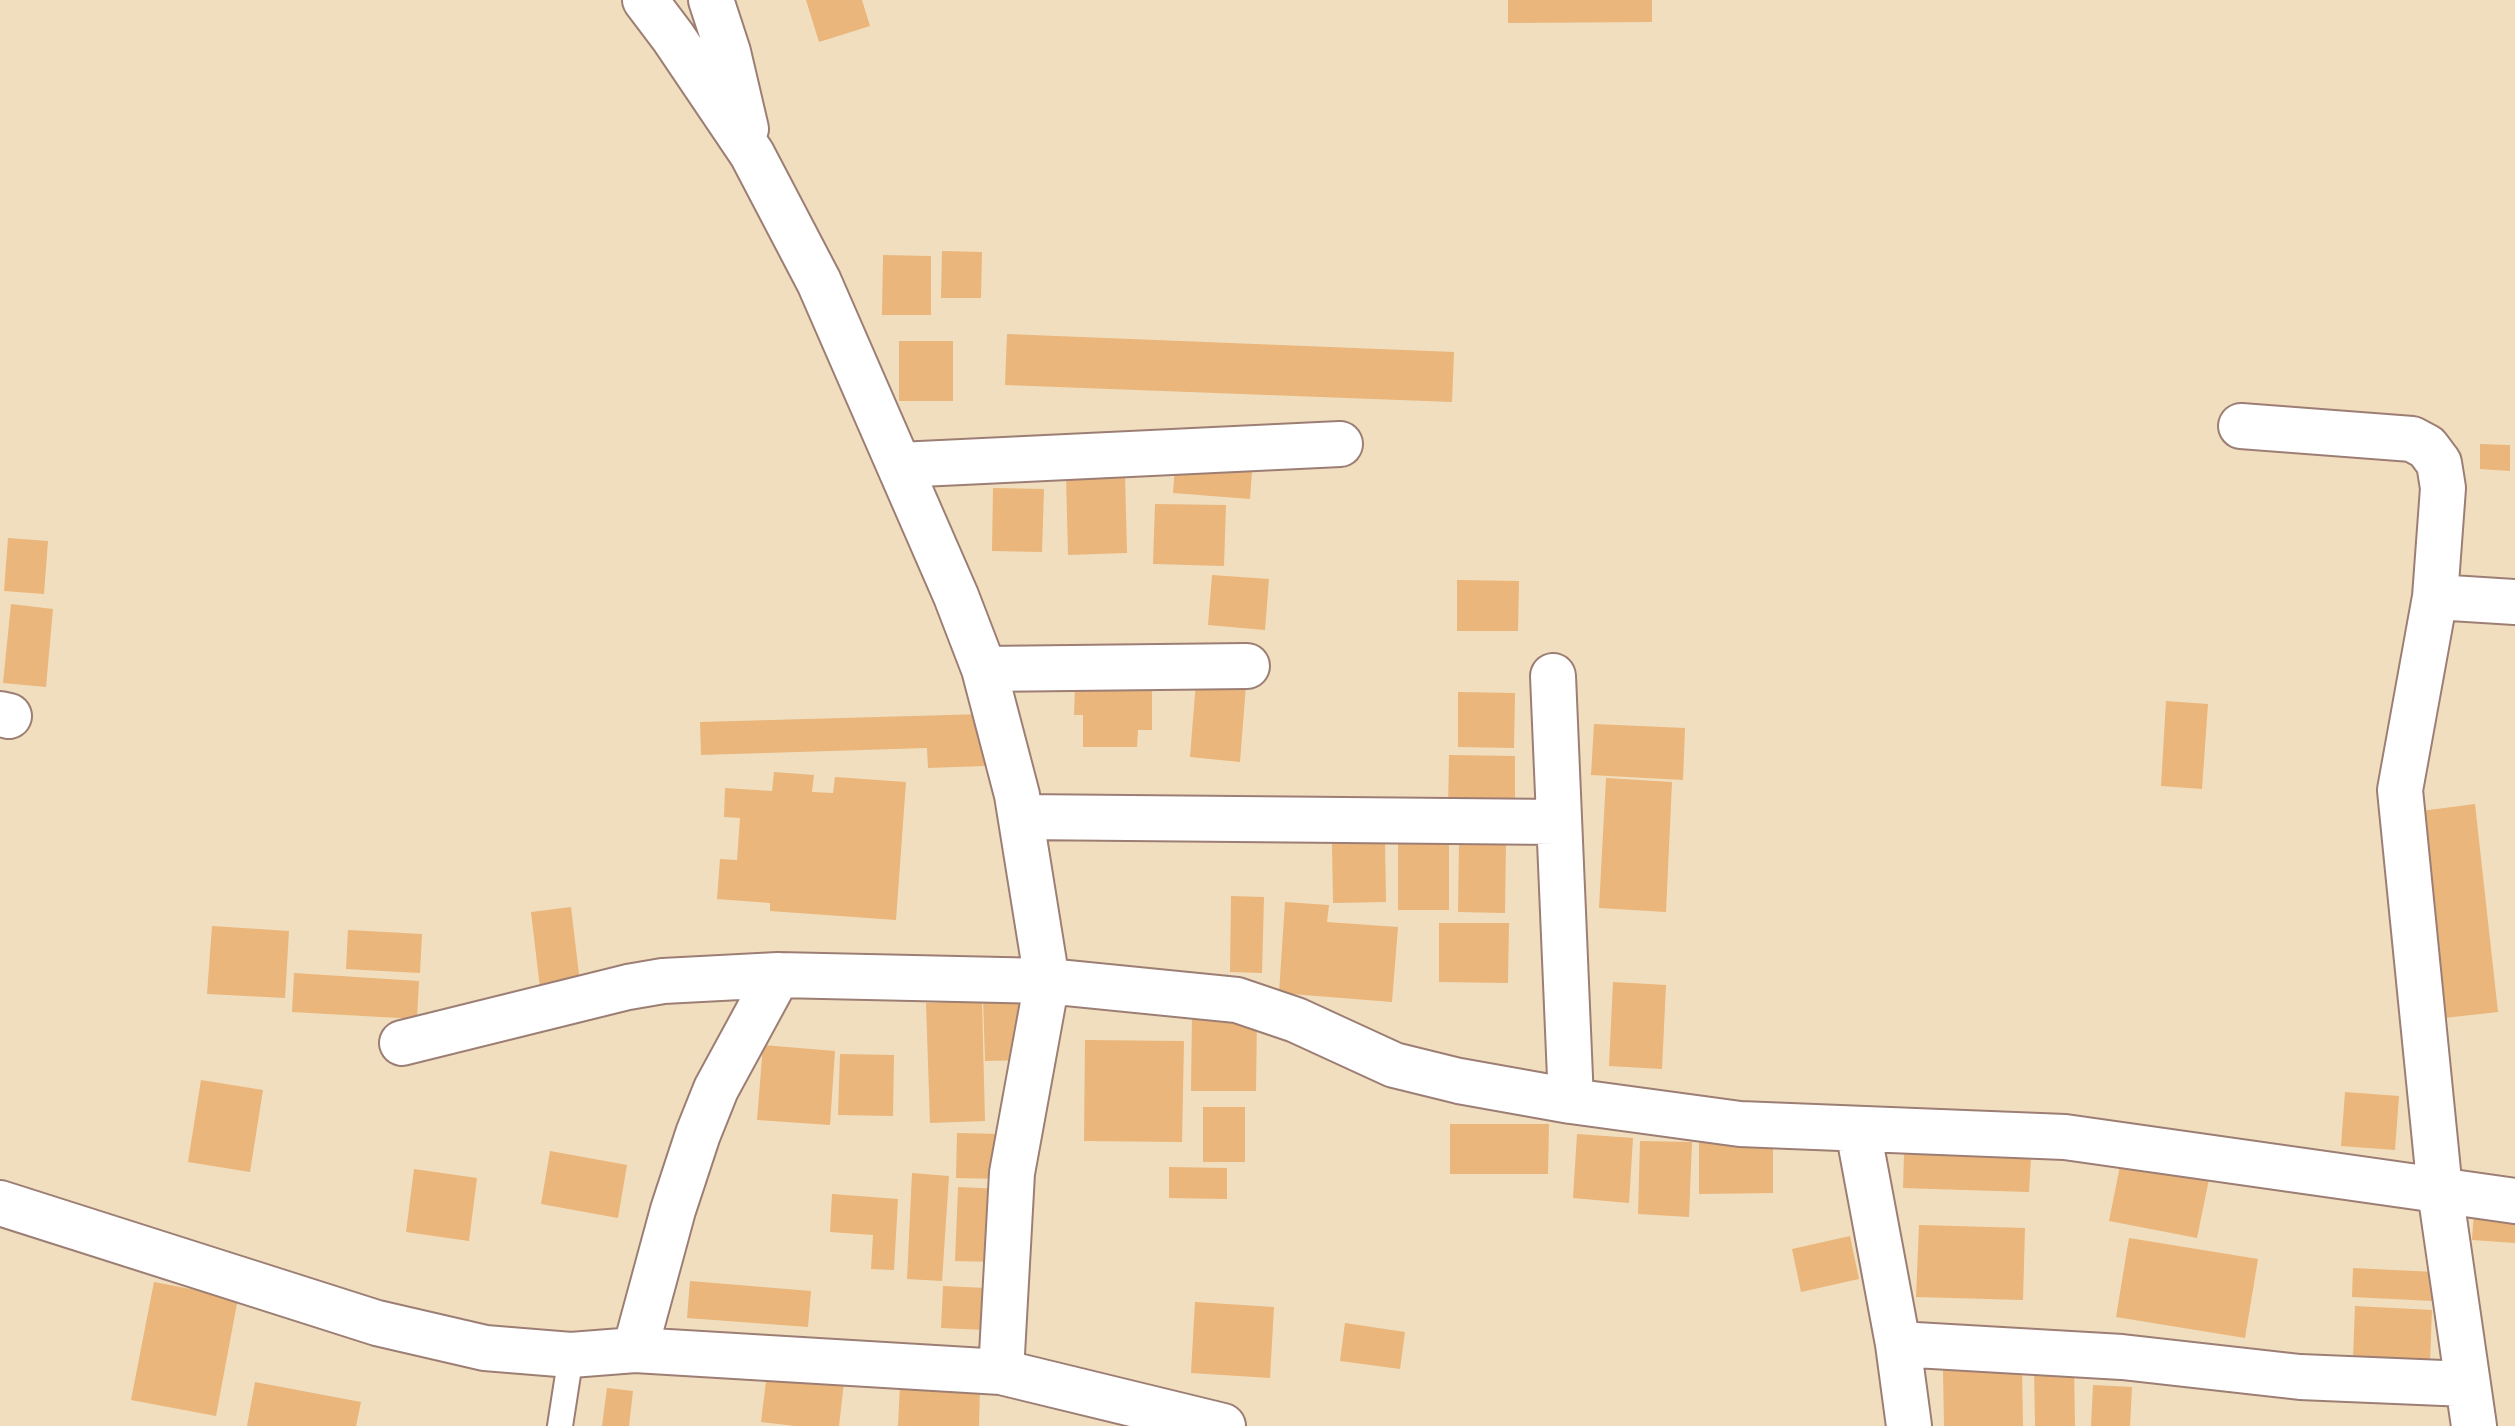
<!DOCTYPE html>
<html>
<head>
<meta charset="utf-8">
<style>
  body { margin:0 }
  canvas { display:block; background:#f0debe }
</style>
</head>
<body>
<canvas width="2515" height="1426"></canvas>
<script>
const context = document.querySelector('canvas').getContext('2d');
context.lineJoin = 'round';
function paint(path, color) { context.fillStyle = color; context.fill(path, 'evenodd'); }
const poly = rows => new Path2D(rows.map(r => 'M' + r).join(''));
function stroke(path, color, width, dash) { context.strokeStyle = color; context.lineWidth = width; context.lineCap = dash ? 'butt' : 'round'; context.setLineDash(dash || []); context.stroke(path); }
paint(poly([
  [806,0,862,0,870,26,819,42],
  [1508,0,1652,0,1652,22,1508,23],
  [942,251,982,252,981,298,941,298],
  [883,255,931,256,931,315,882,315],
  [1007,334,1454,352,1452,402,1005,385],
  [899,341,953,341,953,401,899,401],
  [2480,444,2510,445,2510,471,2480,469],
  [1175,465,1252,471,1250,499,1173,493],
  [1125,474,1127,553,1068,555,1066,476],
  [993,488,1044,489,1042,552,992,551],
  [1155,504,1226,505,1224,566,1153,564],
  [8,538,48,541,44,594,4,591],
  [1212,575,1269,579,1265,630,1208,625],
  [1457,580,1519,581,1518,631,1457,631],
  [11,604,53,609,46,687,3,683],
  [1196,681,1246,685,1240,762,1190,757],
  [1075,687,1152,687,1152,730,1138,730,1137,747,1083,747,1083,715,1074,715],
  [1458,692,1515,693,1514,748,1458,747],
  [2166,701,2208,704,2202,789,2161,786],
  [984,714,985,766,928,768,927,748,701,755,700,722],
  [1594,724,1685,728,1683,780,1591,775],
  [1449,755,1515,756,1515,809,1448,809],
  [774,772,814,775,812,792,833,793,835,777,906,782,896,920,770,911,770,903,717,899,720,859,737,860,740,818,724,817,725,788,772,791],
  [1606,778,1672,782,1666,912,1599,908],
  [2475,804,2498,1012,2444,1018,2421,811],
  [1385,842,1386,902,1333,903,1332,844],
  [1398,842,1449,842,1449,910,1398,910],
  [1459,842,1506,842,1505,913,1458,912],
  [1231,896,1264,897,1262,973,1230,972],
  [1285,902,1329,905,1327,922,1398,927,1392,1002,1279,993],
  [571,907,580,983,540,988,531,912],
  [1439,923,1509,923,1508,983,1439,982],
  [212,926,289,931,285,998,207,994],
  [348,930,422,934,420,973,346,969],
  [294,973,419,981,417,1019,292,1012],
  [1613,982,1666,985,1662,1069,1609,1066],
  [1025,996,1027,1060,985,1061,983,998],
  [982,1001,985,1121,930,1123,926,1003],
  [1192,1013,1257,1014,1256,1091,1191,1091],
  [1085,1040,1184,1041,1182,1142,1084,1141],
  [763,1045,835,1051,830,1125,757,1120],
  [840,1054,894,1055,893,1116,838,1115],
  [201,1080,263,1090,250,1172,188,1162],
  [2345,1092,2399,1096,2395,1150,2341,1146],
  [1203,1107,1245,1107,1245,1162,1203,1162],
  [1450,1124,1549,1124,1548,1174,1450,1174],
  [957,1133,1002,1134,1001,1179,956,1178],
  [1577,1134,1633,1138,1629,1203,1573,1198],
  [1773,1139,1773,1193,1699,1194,1699,1140],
  [1640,1141,1692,1142,1689,1217,1638,1214],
  [550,1151,627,1165,618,1218,541,1204],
  [1904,1154,2031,1158,2029,1192,1903,1188],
  [2121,1161,2209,1179,2197,1238,2109,1221],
  [1169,1167,1227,1168,1227,1199,1169,1198],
  [414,1169,477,1178,469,1241,406,1232],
  [912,1173,949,1176,942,1281,907,1279],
  [958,1187,1001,1189,997,1262,955,1261],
  [832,1194,898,1199,894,1270,871,1269,873,1235,830,1232],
  [2474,1211,2515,1215,2515,1243,2472,1240],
  [1919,1225,2025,1228,2023,1300,1916,1297],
  [1850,1236,1859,1279,1801,1292,1792,1249],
  [2129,1238,2258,1259,2245,1338,2116,1317],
  [2353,1268,2435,1272,2433,1301,2352,1297],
  [690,1281,811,1291,808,1327,687,1318],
  [154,1282,238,1298,216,1416,131,1400],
  [943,1286,986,1288,985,1330,941,1328],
  [1195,1302,1274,1307,1270,1378,1191,1373],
  [2355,1306,2432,1310,2430,1363,2353,1359],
  [1345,1323,1405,1332,1400,1369,1340,1361],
  [2034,1365,2074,1365,2075,1426,2035,1426],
  [2022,1368,2023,1426,1944,1426,1943,1370],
  [767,1373,844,1382,839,1426,795,1426,761,1422],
  [255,1382,361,1402,356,1426,247,1426],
  [900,1385,980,1388,979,1426,898,1426],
  [2093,1385,2132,1387,2130,1426,2091,1426],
  [607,1388,633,1391,629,1426,602,1426]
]), '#eab67b');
const lane = poly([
  [560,1426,571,1355]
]);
const street = poly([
  [645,0,673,37,752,154,819,282,956,596,984,669,1017,795,1047,981,1012,1173,1001,1372],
  [711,0,728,52,746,129],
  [2241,426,2412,439,2427,447,2439,463,2443,488,2435,597,2400,790,2440,1191,2474,1426],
  [899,465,1340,444],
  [2435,597,2515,602],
  [984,669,1247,666],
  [1553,676,1571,1101],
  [0,714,9,716],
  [1021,817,1558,822],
  [402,1043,628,987,663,981,778,975,1047,981,1237,1000,1296,1020,1394,1065,1459,1081,1571,1101,1740,1124,2065,1137,2515,1201],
  [1858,1130,1898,1344,1909,1426],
  [0,1203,377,1323,485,1348,571,1355,635,1350,1001,1372,1223,1426],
  [1898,1344,2122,1357,2300,1377,2467,1384],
  [635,1350,673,1210,698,1134,716,1089,778,975]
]);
stroke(lane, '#9d7e74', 28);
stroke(street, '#9d7e74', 48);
stroke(lane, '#fff', 24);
stroke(street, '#fff', 44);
</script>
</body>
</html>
